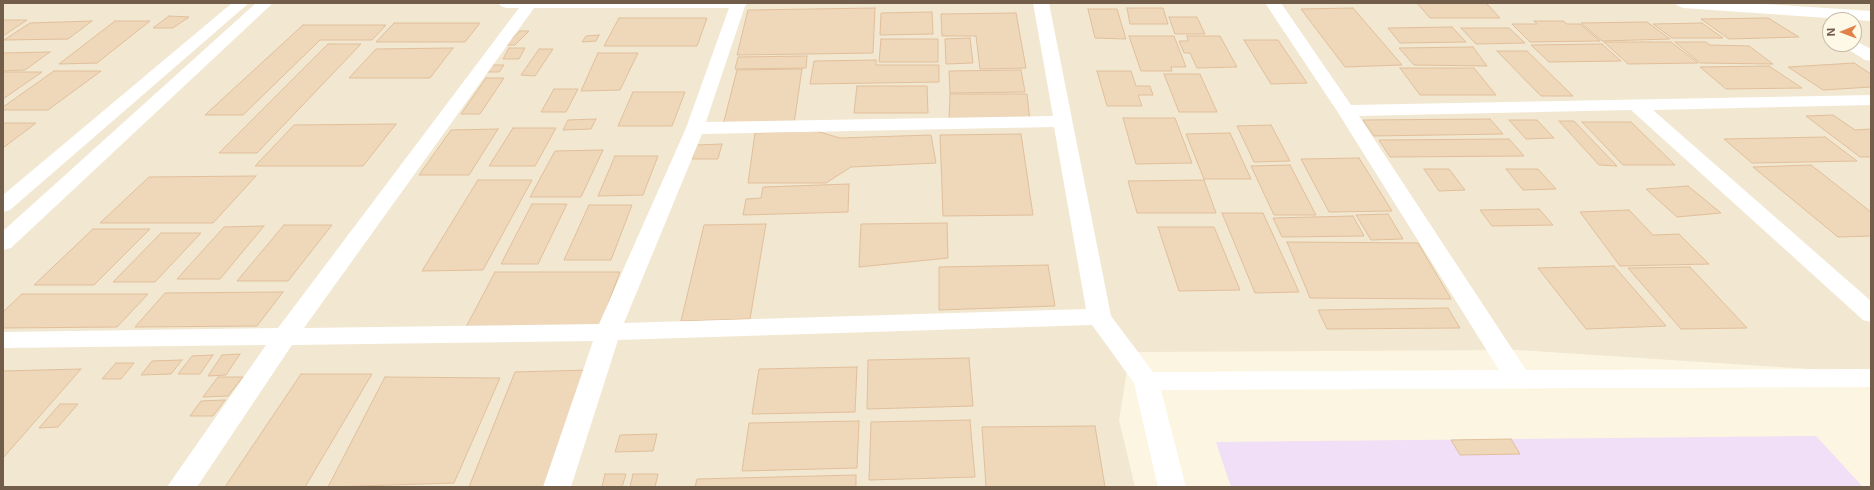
<!DOCTYPE html>
<html>
<head>
<meta charset="utf-8">
<style>
  body { margin:0 }
  #map { position:relative; width:1874px; height:490px; overflow:hidden; background:#fbf5e1; font-family:Inter,sans-serif }
  canvas { display:block }
  .frame { position:absolute; inset:0; border:4px solid #715d49; pointer-events:none }
  .north { position:absolute; left:1822px; top:12px; width:40px; height:40px; box-sizing:border-box; background:#fef8e7; border:1px solid #c6baa8; border-radius:50%; rotate:269deg; font-size:11px; font-weight:700; line-height:16px; text-align:center; color:#715d49 }
  .north::after { content:''; display:block; margin:auto; width:14px; height:18px; background:#e1814a; clip-path:polygon(50% 0,100% 100%,50% 72%,0 100%) }
</style>
</head>
<body>
<div id="map">
<canvas width="1874" height="490"></canvas>
<div class="frame"></div>
<div class="north">N</div>
</div>
<script>
const context = document.querySelector('canvas').getContext('2d');
context.lineJoin = 'round';
function paint(path, color) { context.fillStyle = color; context.fill(path, 'evenodd'); }
const poly = rows => new Path2D(rows.map(r => 'M' + r).join(''));
function stroke(path, color, width, dash) { context.strokeStyle = color; context.lineWidth = width; context.lineCap = dash ? 'butt' : 'round'; context.setLineDash(dash || []); context.stroke(path); }
paint(poly([
  [3,3,1871,3,1871,373,1518,350,1130,352,1119,420,1135,487,3,487],
  [1830,20,1854,20,1854,44,1830,44]
]), '#f2e7d0');
paint(poly([
  [1816,436,1863,487,1231,487,1216,442]
]), '#f1def7');
const building = poly([
  [1417,3,1486,3,1500,18,1430,18,1417,3],
  [875,8,873,53,737,55,748,10,875,8],
  [1127,8,1163,8,1168,24,1130,24,1127,8],
  [1353,8,1402,65,1345,67,1301,9,1353,8],
  [1088,9,1117,9,1126,39,1095,38,1088,9],
  [932,12,933,34,880,35,881,13,932,12],
  [1016,13,1026,68,980,69,976,36,942,36,941,14,1016,13],
  [169,16,189,17,173,28,153,28,169,16],
  [1169,17,1197,17,1205,34,1175,34,1169,17],
  [619,18,707,18,697,46,604,46,619,18],
  [1768,18,1799,37,1729,39,1701,19,1768,18],
  [3,20,27,20,3,36,3,20],
  [92,21,68,39,4,40,30,23,92,21],
  [115,21,150,21,97,63,59,64,115,21],
  [1534,21,1563,21,1567,24,1580,24,1600,41,1530,42,1512,24,1537,24,1534,21],
  [1647,22,1670,39,1602,41,1581,23,1647,22],
  [394,23,480,23,465,42,376,42,394,23],
  [1702,23,1723,38,1672,38,1653,24,1702,23],
  [303,25,386,25,372,40,320,40,243,115,205,115,303,25],
  [1452,27,1466,42,1400,43,1388,28,1452,27],
  [1461,28,1509,28,1525,43,1476,44,1461,28],
  [520,31,529,31,515,45,505,45,520,31],
  [599,35,596,41,582,42,586,36,599,35],
  [1129,36,1174,36,1186,67,1171,67,1172,71,1141,71,1129,36],
  [1187,36,1220,36,1237,67,1197,68,1190,53,1184,53,1179,41,1188,41,1187,36],
  [970,38,973,63,946,64,945,39,970,38],
  [881,39,938,39,938,62,879,62,881,39],
  [1244,40,1278,40,1307,83,1271,84,1244,40],
  [1604,42,1671,42,1698,63,1628,64,1604,42],
  [1675,42,1706,42,1710,45,1749,46,1773,64,1700,63,1675,42],
  [328,44,361,44,257,153,219,153,328,44],
  [1602,44,1621,61,1549,62,1531,45,1602,44],
  [1473,47,1487,66,1414,65,1399,48,1473,47],
  [453,48,430,78,349,78,376,49,453,48],
  [509,48,525,48,519,59,503,59,509,48],
  [539,49,553,49,535,76,521,75,539,49],
  [1497,51,1527,51,1573,96,1541,96,1497,51],
  [50,52,25,70,3,71,3,53,50,52],
  [598,53,638,53,620,90,581,91,598,53],
  [807,56,806,68,735,69,738,57,807,56],
  [876,60,876,65,939,65,939,82,810,84,814,61,876,60],
  [1854,63,1871,74,1871,87,1823,90,1788,67,1854,63],
  [487,65,504,65,499,72,481,72,487,65],
  [1769,66,1802,88,1726,89,1700,67,1769,66],
  [1400,68,1474,68,1496,95,1420,95,1400,68],
  [802,69,794,124,723,125,737,70,802,69],
  [1021,70,1025,92,950,93,949,71,1021,70],
  [54,71,101,71,48,110,3,110,3,107,54,71],
  [1097,71,1131,71,1136,86,1150,86,1153,95,1138,95,1142,106,1107,106,1097,71],
  [3,72,42,72,3,99,3,72],
  [1164,74,1200,74,1217,112,1179,112,1164,74],
  [486,78,504,78,480,114,461,114,486,78],
  [857,86,927,86,928,113,854,113,857,86],
  [554,89,578,89,566,112,541,112,554,89],
  [633,92,685,92,672,126,618,126,633,92],
  [950,94,1027,94,1030,121,949,121,950,94],
  [1833,115,1855,130,1871,129,1871,157,1860,157,1806,116,1833,115],
  [1123,118,1175,118,1192,163,1136,164,1123,118],
  [596,119,591,129,563,130,568,120,596,119],
  [1490,119,1503,134,1374,136,1363,120,1490,119],
  [1509,120,1537,120,1554,138,1526,139,1509,120],
  [1559,121,1574,121,1617,166,1599,165,1559,121],
  [1582,122,1631,122,1675,165,1623,165,1582,122],
  [3,123,36,123,3,148,3,123],
  [396,124,363,166,255,166,294,125,396,124],
  [1271,125,1290,161,1254,162,1237,126,1271,125],
  [513,128,556,128,535,166,489,166,513,128],
  [498,129,469,175,419,175,451,130,498,129],
  [816,131,840,138,931,135,936,163,851,167,826,183,748,183,755,133,816,131],
  [1230,133,1251,179,1204,179,1186,134,1230,133],
  [1021,134,1033,215,943,216,940,135,1021,134],
  [1825,137,1857,161,1752,163,1724,139,1825,137],
  [1509,139,1524,156,1390,157,1379,140,1509,139],
  [722,144,718,159,692,159,696,145,722,144],
  [603,150,581,197,530,197,555,151,603,150],
  [615,156,658,156,643,195,598,196,615,156],
  [1359,158,1392,211,1329,212,1301,159,1359,158],
  [1290,165,1316,215,1274,215,1251,166,1290,165],
  [1811,165,1871,212,1871,236,1838,237,1753,167,1811,165],
  [1424,169,1449,169,1465,190,1439,191,1424,169],
  [1506,169,1538,169,1556,189,1523,190,1506,169],
  [256,176,213,223,100,223,149,177,256,176],
  [478,180,532,180,483,270,422,271,478,180],
  [1204,180,1216,213,1137,213,1128,181,1204,180],
  [849,184,848,212,743,215,746,199,761,198,763,187,849,184],
  [1688,186,1721,213,1677,217,1646,189,1688,186],
  [532,204,567,204,538,264,501,264,532,204],
  [589,205,632,205,611,260,564,260,589,205],
  [1539,209,1553,225,1492,226,1480,210,1539,209],
  [1629,210,1653,235,1679,234,1709,264,1620,266,1580,212,1629,210],
  [1222,213,1263,213,1299,292,1255,293,1222,213],
  [1388,214,1403,239,1371,240,1356,215,1388,214],
  [1353,216,1364,236,1282,237,1273,218,1353,216],
  [947,223,948,258,859,267,861,224,947,223],
  [766,224,750,319,681,321,704,225,766,224],
  [284,225,332,225,288,281,237,281,284,225],
  [264,226,220,279,177,279,224,227,264,226],
  [1158,227,1214,227,1240,290,1179,291,1158,227],
  [93,229,150,229,94,285,34,285,93,229],
  [161,233,201,233,155,282,113,282,161,233],
  [1287,242,1418,243,1451,299,1310,298,1287,242],
  [1048,265,1055,306,939,310,939,267,1048,265],
  [1614,266,1666,326,1586,329,1538,268,1614,266],
  [1690,267,1747,328,1681,329,1628,268,1690,267],
  [495,272,620,272,599,328,465,329,495,272],
  [283,292,257,326,135,327,165,293,283,292],
  [22,294,148,294,117,327,3,328,3,312,22,294],
  [1448,308,1460,328,1327,329,1318,310,1448,308],
  [240,354,226,375,208,376,222,355,240,354],
  [213,355,200,374,178,374,192,356,213,355],
  [969,358,973,406,867,409,868,360,969,358],
  [182,360,171,374,141,375,152,361,182,360],
  [116,363,134,363,121,379,102,379,116,363],
  [857,367,855,412,752,414,759,369,857,367],
  [81,369,3,458,3,371,81,369],
  [589,370,551,487,469,487,515,372,589,370],
  [301,374,372,374,305,487,225,487,301,374],
  [218,377,243,377,228,396,203,397,218,377],
  [385,377,500,378,454,483,328,487,385,377],
  [225,400,213,416,190,416,201,401,225,400],
  [60,404,78,404,58,427,39,428,60,404],
  [970,420,975,477,869,480,871,422,970,420],
  [859,421,857,468,742,471,749,423,859,421],
  [1095,426,1105,487,986,487,982,427,1095,426],
  [657,434,653,451,615,452,620,435,657,434],
  [1511,439,1520,454,1460,455,1451,440,1511,439],
  [605,474,626,474,622,487,602,487,605,474],
  [633,474,658,474,655,487,630,487,633,474],
  [856,475,856,487,695,487,697,479,856,475]
]);
paint(building, '#efd7ba');
stroke(building, '#e1c09b', 1);
paint(poly([
  [498,3,748,3,745,6,706,122,1053,116,1033,3,1049,3,1111,316,1153,372,1499,370,1337,111,1265,3,1281,3,1351,105,1871,95,1871,105,1653,110,1871,301,1871,322,1863,320,1631,110,1359,116,1526,370,1871,369,1871,387,1161,390,1186,487,1158,487,1134,383,1092,325,618,340,571,487,543,487,593,341,292,345,197,487,167,487,266,345,3,348,3,332,278,328,519,8,506,8,501,6,498,3],
  [534,8,729,8,686,128,599,324,304,328,534,8],
  [1054,127,1086,309,624,323,702,134,1054,127],
  [1675,3,1750,3,1871,11,1871,21,1683,8,1678,6,1675,3],
  [1854,40,1871,49,1871,61,1865,60,1846,48,1844,44,1854,44,1854,40]
]), '#fff');
paint(poly([
  [232,3,249,3,10,210,3,212,3,195,232,3],
  [256,3,273,3,11,248,3,250,3,231,256,3]
]), '#fff');
</script>
</body>
</html>
